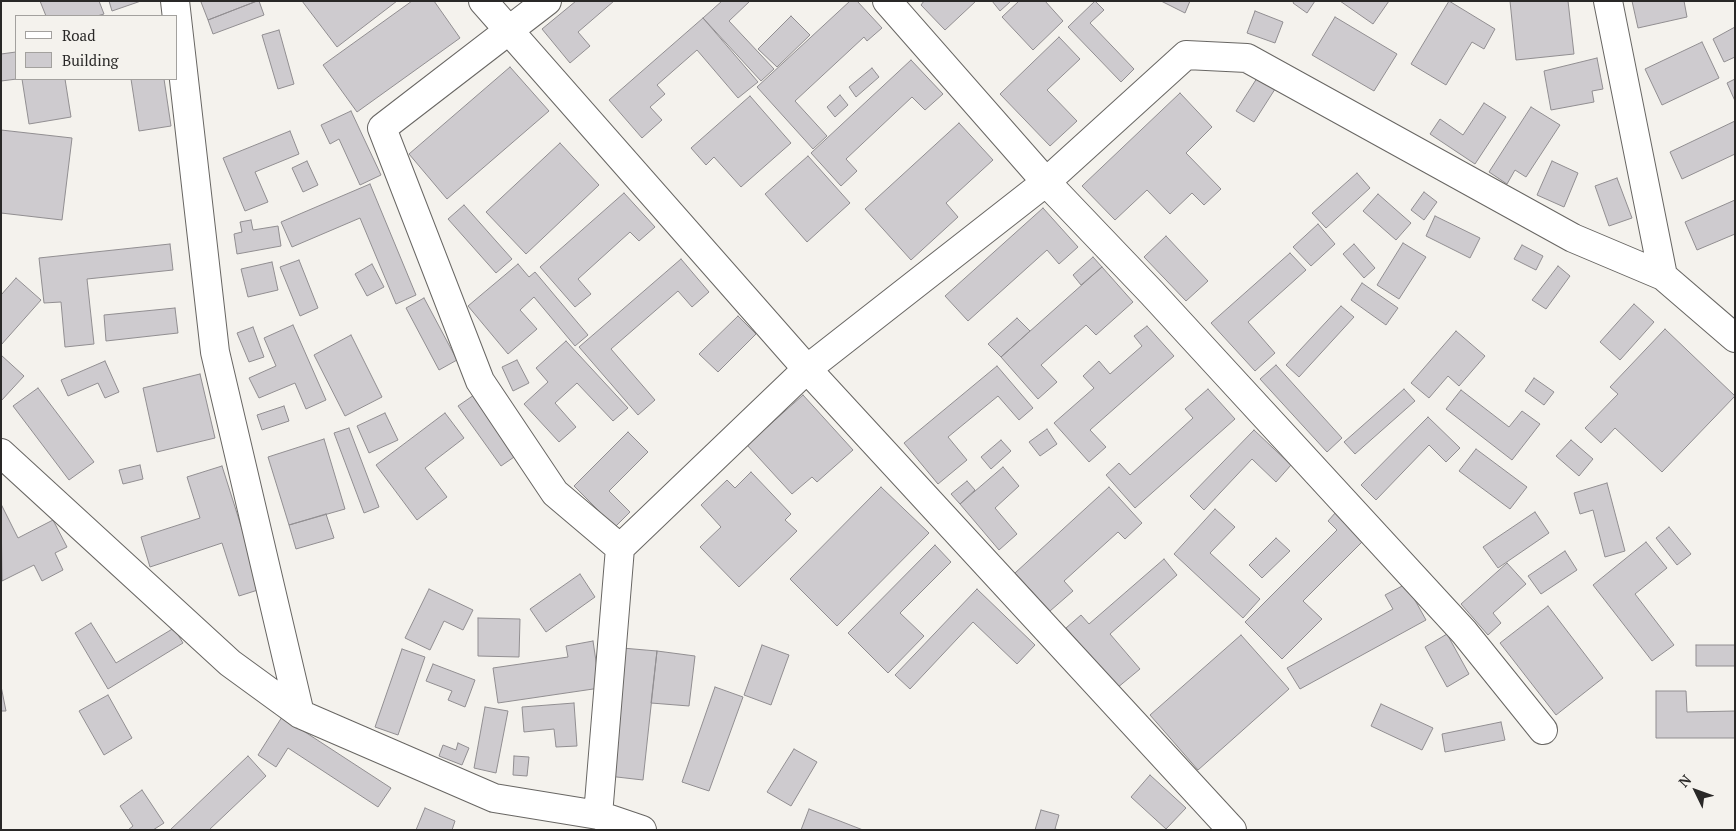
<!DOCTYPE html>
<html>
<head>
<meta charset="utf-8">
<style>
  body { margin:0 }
  #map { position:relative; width:1736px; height:831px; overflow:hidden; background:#f4f2ed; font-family:"PT Serif",serif }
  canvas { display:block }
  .frame { position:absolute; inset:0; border:2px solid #292827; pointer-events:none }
  .legend { position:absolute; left:15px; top:15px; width:162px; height:65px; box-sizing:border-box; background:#f4f2ed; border:1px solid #a3a19e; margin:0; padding:6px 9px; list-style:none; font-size:15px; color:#292827 }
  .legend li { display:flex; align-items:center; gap:10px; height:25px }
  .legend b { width:25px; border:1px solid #a3a19e }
  .north { position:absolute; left:1671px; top:766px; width:50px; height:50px; -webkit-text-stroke:4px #f4f2ed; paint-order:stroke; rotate:312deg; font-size:14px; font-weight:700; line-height:20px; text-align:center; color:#292827 }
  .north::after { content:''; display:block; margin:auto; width:18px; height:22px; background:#292827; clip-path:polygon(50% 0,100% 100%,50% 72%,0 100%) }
</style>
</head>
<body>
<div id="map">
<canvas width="1736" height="831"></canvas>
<div class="frame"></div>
<ul class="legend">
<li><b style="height:6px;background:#fff"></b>Road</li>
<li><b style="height:14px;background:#cecbcf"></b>Building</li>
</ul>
<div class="north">N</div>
</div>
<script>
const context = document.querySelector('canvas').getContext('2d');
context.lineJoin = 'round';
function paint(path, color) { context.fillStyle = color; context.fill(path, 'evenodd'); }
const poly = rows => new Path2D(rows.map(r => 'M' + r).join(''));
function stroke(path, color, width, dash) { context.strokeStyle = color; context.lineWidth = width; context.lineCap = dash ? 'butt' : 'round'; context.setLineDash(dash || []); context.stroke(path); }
const building = poly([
  [40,1,99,1,104,14,97,16,46,16,40,1],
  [109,1,141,1,112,11,109,1],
  [204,1,257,1,208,20,201,2,204,1],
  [257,1,259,1,264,15,213,34,208,20,257,1],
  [302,1,397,1,337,47,302,1],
  [412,1,434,1,460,38,357,112,323,65,412,1],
  [576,1,614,1,578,32,590,46,570,63,542,29,576,1],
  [722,1,750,1,729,21,774,69,761,81,703,18,722,1],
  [850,1,857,1,882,28,867,41,864,37,795,101,827,136,813,149,757,87,850,1],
  [924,1,976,1,945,30,921,5,924,1],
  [992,1,1011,1,1000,11,992,1],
  [1019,1,1045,1,1063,21,1033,50,1002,17,1019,1],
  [1095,1,1104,10,1090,23,1134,69,1121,82,1068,27,1095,1],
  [1161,1,1190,1,1185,13,1161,1],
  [1294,1,1315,1,1307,13,1293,3,1294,1],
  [1340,1,1389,1,1373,24,1340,1],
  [1449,1,1495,29,1484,49,1472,42,1446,85,1411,64,1449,1],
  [1510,1,1568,1,1574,54,1516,60,1510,1],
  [1632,1,1684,1,1687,17,1638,28,1632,1],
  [1255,11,1283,22,1275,43,1247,33,1255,11],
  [791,16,810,35,777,67,758,49,791,16],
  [1335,17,1397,54,1374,91,1312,55,1335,17],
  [703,18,758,82,738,98,697,50,657,85,665,94,650,107,662,120,642,138,609,100,703,18],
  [1735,27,1735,57,1724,62,1713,39,1735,27],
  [279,30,294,84,278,89,262,35,279,30],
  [1059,37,1080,59,1047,90,1077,121,1050,146,1000,94,1059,37],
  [1702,42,1719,78,1662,105,1645,69,1702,42],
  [16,52,17,79,1,81,1,54,16,52],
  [1597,58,1603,89,1592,91,1594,102,1551,110,1544,71,1597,58],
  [911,60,943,94,925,110,912,97,846,159,857,171,841,186,811,153,911,60],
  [510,67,549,111,447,199,409,154,510,67],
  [872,68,879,77,856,97,849,87,872,68],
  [1259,75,1277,86,1254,122,1236,111,1259,75],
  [22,79,65,79,71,117,29,124,22,79],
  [131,79,164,79,171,126,139,131,131,79],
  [1735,79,1735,101,1727,83,1735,79],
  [1180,93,1212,127,1186,153,1221,189,1204,205,1192,193,1170,214,1147,190,1115,220,1082,186,1180,93],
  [840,95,848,105,835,117,827,107,840,95],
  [750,96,791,143,741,187,714,157,706,165,691,148,750,96],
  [1484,103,1506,117,1475,164,1430,134,1440,119,1463,135,1484,103],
  [1531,107,1560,125,1526,177,1515,170,1507,184,1489,172,1531,107],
  [351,111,381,175,360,185,339,139,330,144,321,125,351,111],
  [1735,121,1735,154,1682,179,1670,152,1735,121],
  [959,123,993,160,946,203,958,217,911,260,865,209,959,123],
  [1,130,72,138,62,220,1,213,1,130],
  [290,131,299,154,255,172,268,202,245,211,223,158,290,131],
  [560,143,599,185,526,254,486,212,560,143],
  [808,156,850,203,807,242,765,194,808,156],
  [307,161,318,185,303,192,292,168,307,161],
  [1552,161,1578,173,1564,207,1537,195,1552,161],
  [1357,173,1370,188,1326,228,1312,213,1357,173],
  [1617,178,1632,218,1609,226,1595,186,1617,178],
  [370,184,416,295,396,304,360,218,292,247,281,222,370,184],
  [1424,192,1437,202,1424,220,1411,210,1424,192],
  [624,193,655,227,639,241,630,232,578,279,591,294,575,307,540,267,624,193],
  [1378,194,1411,223,1396,240,1363,211,1378,194],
  [1735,200,1735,234,1697,250,1685,222,1735,200],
  [464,205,512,259,496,273,448,219,464,205],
  [1043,208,1078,247,1059,264,1047,250,968,321,945,296,1043,208],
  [1435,216,1480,238,1470,258,1426,236,1435,216],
  [251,220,253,230,278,226,281,246,237,254,234,234,242,232,240,222,251,220],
  [1318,224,1335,244,1311,266,1293,247,1318,224],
  [1166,236,1208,281,1186,301,1144,257,1166,236],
  [1403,243,1426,257,1399,299,1377,285,1403,243],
  [170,244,173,270,87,279,94,344,65,347,61,302,44,303,39,258,170,244],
  [1354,244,1375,268,1364,278,1343,254,1354,244],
  [1522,245,1543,256,1536,270,1514,259,1522,245],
  [1290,253,1306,270,1248,322,1275,353,1255,371,1211,323,1290,253],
  [1093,257,1102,267,1081,285,1073,275,1093,257],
  [681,259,709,292,692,307,678,291,611,349,655,400,638,415,579,347,681,259],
  [299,260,318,308,300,316,280,267,299,260],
  [272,262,278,290,248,297,241,269,272,262],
  [372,264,384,287,367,296,355,274,372,264],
  [518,264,529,277,535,272,588,335,575,346,534,297,520,310,537,329,508,354,468,306,518,264],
  [1558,266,1570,276,1546,309,1532,300,1558,266],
  [1102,267,1133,302,1096,335,1086,325,1041,365,1057,382,1038,399,1001,357,1102,267],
  [16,278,41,300,1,345,1,295,16,278],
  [1362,283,1398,308,1386,325,1351,300,1362,283],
  [424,298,457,360,439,370,406,308,424,298],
  [1634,304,1654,322,1620,360,1600,342,1634,304],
  [1341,306,1354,317,1299,377,1286,365,1341,306],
  [175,308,178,333,106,341,104,315,175,308],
  [738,316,756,334,718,372,699,354,738,316],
  [1017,318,1030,331,1001,357,988,344,1017,318],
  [293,325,326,400,306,409,295,383,259,398,249,378,276,366,264,338,293,325],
  [1147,326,1174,356,1090,430,1106,447,1089,462,1054,423,1094,388,1083,376,1099,361,1110,374,1142,346,1134,336,1147,326],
  [253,327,264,357,249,362,237,333,253,327],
  [1665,329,1735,396,1662,472,1615,428,1601,443,1585,428,1618,394,1610,387,1665,329],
  [1456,331,1485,356,1459,386,1448,376,1429,398,1411,383,1456,331],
  [351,335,382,397,345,416,314,355,351,335],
  [566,341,628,408,613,421,577,383,555,403,576,427,559,442,524,404,548,382,536,368,566,341],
  [1,355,24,376,1,401,1,355],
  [517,360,529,383,513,391,502,367,517,360],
  [105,361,119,392,105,398,98,383,68,396,61,380,105,361],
  [1276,365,1342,438,1327,452,1260,379,1276,365],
  [997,366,1033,408,1019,420,998,396,948,437,967,460,938,484,904,443,997,366],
  [200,374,215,438,157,452,143,388,200,374],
  [1534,378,1554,392,1544,405,1525,391,1534,378],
  [38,388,94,462,69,480,13,406,38,388],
  [1208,389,1235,419,1135,508,1106,475,1119,463,1130,475,1193,418,1185,409,1208,389],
  [1404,389,1415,401,1355,454,1344,442,1404,389],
  [1461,390,1509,427,1522,411,1540,424,1512,460,1446,409,1461,390],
  [474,395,517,455,501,466,458,406,474,395],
  [803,395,853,450,817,482,812,477,792,494,747,445,803,395],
  [284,406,289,421,262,430,257,415,284,406],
  [385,413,398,440,369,453,357,426,385,413],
  [445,413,464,438,425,468,447,497,417,520,376,465,445,413],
  [1428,417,1460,448,1446,462,1429,445,1376,500,1361,485,1428,417],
  [349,428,379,507,364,513,334,433,349,428],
  [1047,429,1057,444,1040,456,1029,442,1047,429],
  [1254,430,1291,465,1276,482,1252,459,1204,510,1190,496,1254,430],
  [628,432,648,452,609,491,630,512,615,527,574,486,628,432],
  [324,439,345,509,289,525,268,457,324,439],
  [1001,440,1011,451,991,469,981,457,1001,440],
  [1571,440,1593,459,1579,476,1556,456,1571,440],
  [1476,449,1527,487,1510,509,1459,471,1476,449],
  [140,465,143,479,123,484,119,470,140,465],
  [222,466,261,589,239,596,222,543,150,567,141,537,200,518,187,477,222,466],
  [1003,467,1019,486,995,508,1017,534,999,550,960,504,1003,467],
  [751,472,791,514,785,520,797,531,739,587,700,547,721,527,701,505,727,480,735,488,751,472],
  [967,481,975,490,960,504,951,494,967,481],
  [1607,483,1625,551,1605,557,1593,510,1580,514,1574,493,1607,483],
  [881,487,929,533,837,626,790,579,881,487],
  [1109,487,1142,523,1125,539,1118,532,1064,581,1073,591,1050,611,1015,573,1109,487],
  [1,504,18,538,53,520,67,547,55,553,63,570,42,581,34,565,2,581,1,504],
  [1215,509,1235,527,1210,553,1260,599,1243,618,1174,554,1215,509],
  [1336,512,1364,540,1303,601,1322,619,1282,659,1245,622,1337,530,1328,521,1336,512],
  [1535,512,1549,533,1498,568,1483,547,1535,512],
  [326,514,334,538,296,549,289,525,326,514],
  [1669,527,1691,554,1677,565,1656,538,1669,527],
  [1276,538,1290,551,1262,578,1249,565,1276,538],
  [1646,542,1667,568,1635,594,1674,645,1652,661,1593,585,1646,542],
  [935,545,951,562,900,613,924,636,888,673,848,633,935,545],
  [1565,551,1577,570,1541,594,1528,576,1565,551],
  [1164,559,1177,575,1110,634,1140,669,1117,688,1066,628,1081,615,1089,624,1164,559],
  [1507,563,1526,584,1493,613,1501,623,1488,635,1461,604,1507,563],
  [580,574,595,597,546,632,530,609,580,574],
  [1406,584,1426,620,1300,689,1287,668,1393,609,1385,595,1406,584],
  [429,589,473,610,463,630,444,621,430,650,405,638,429,589],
  [977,589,1035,645,1017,664,973,622,910,689,895,675,977,589],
  [1548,606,1603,678,1556,715,1500,643,1548,606],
  [478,618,520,619,519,657,478,656,478,618],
  [91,623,116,663,174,628,183,643,108,689,75,633,91,623],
  [1447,634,1469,674,1447,687,1425,647,1447,634],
  [1241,635,1289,689,1198,770,1150,715,1241,635],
  [593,641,600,688,498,703,493,668,568,657,566,646,593,641],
  [762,645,789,655,771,705,744,695,762,645],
  [1696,645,1735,645,1735,666,1696,666,1696,645],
  [622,648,657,651,643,780,608,776,622,648],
  [402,649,425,657,398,735,375,727,402,649],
  [657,651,695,656,689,706,651,703,657,651],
  [433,664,475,680,465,707,448,700,452,691,426,681,433,664],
  [1,686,6,711,1,711,1,686],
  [715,687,743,697,709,791,682,782,715,687],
  [1656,691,1686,691,1687,712,1735,711,1735,738,1656,738,1656,691],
  [108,695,132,738,104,755,79,711,108,695],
  [574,703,577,746,556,747,554,729,524,732,522,707,574,703],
  [1381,704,1433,728,1422,750,1371,726,1381,704],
  [485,707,508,711,496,773,474,768,485,707],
  [282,717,391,788,378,807,288,748,276,767,258,755,282,717],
  [1501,722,1505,740,1445,752,1442,734,1501,722],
  [458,743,469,748,462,765,439,756,443,745,456,750,458,743],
  [794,749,817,762,791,806,767,792,794,749],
  [248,756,266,776,209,830,170,830,248,756],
  [514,756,529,757,527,776,513,775,514,756],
  [1150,775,1186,808,1166,829,1131,797,1150,775],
  [142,790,164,823,153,830,128,830,133,826,120,806,142,790],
  [425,808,455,821,452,830,416,830,425,808],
  [809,809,863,830,801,830,809,809],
  [1041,810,1059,815,1055,829,1059,830,1035,830,1041,810]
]);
paint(building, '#cecbcf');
stroke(building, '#918e91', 1);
const minor = poly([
  [175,1,215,352,300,714],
  [483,1,807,369,1232,830],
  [547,1,382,128,480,381,555,493,620,548],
  [887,1,1046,182,1152,293,1464,632,1543,730],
  [1608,1,1663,276,1735,338],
  [1,453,230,663,300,714,494,798,598,815,642,830],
  [598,815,620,548,807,369,1046,182,1186,55,1247,58,1573,238,1663,276]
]);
stroke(minor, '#686663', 30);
stroke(minor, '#fff', 28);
</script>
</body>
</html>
